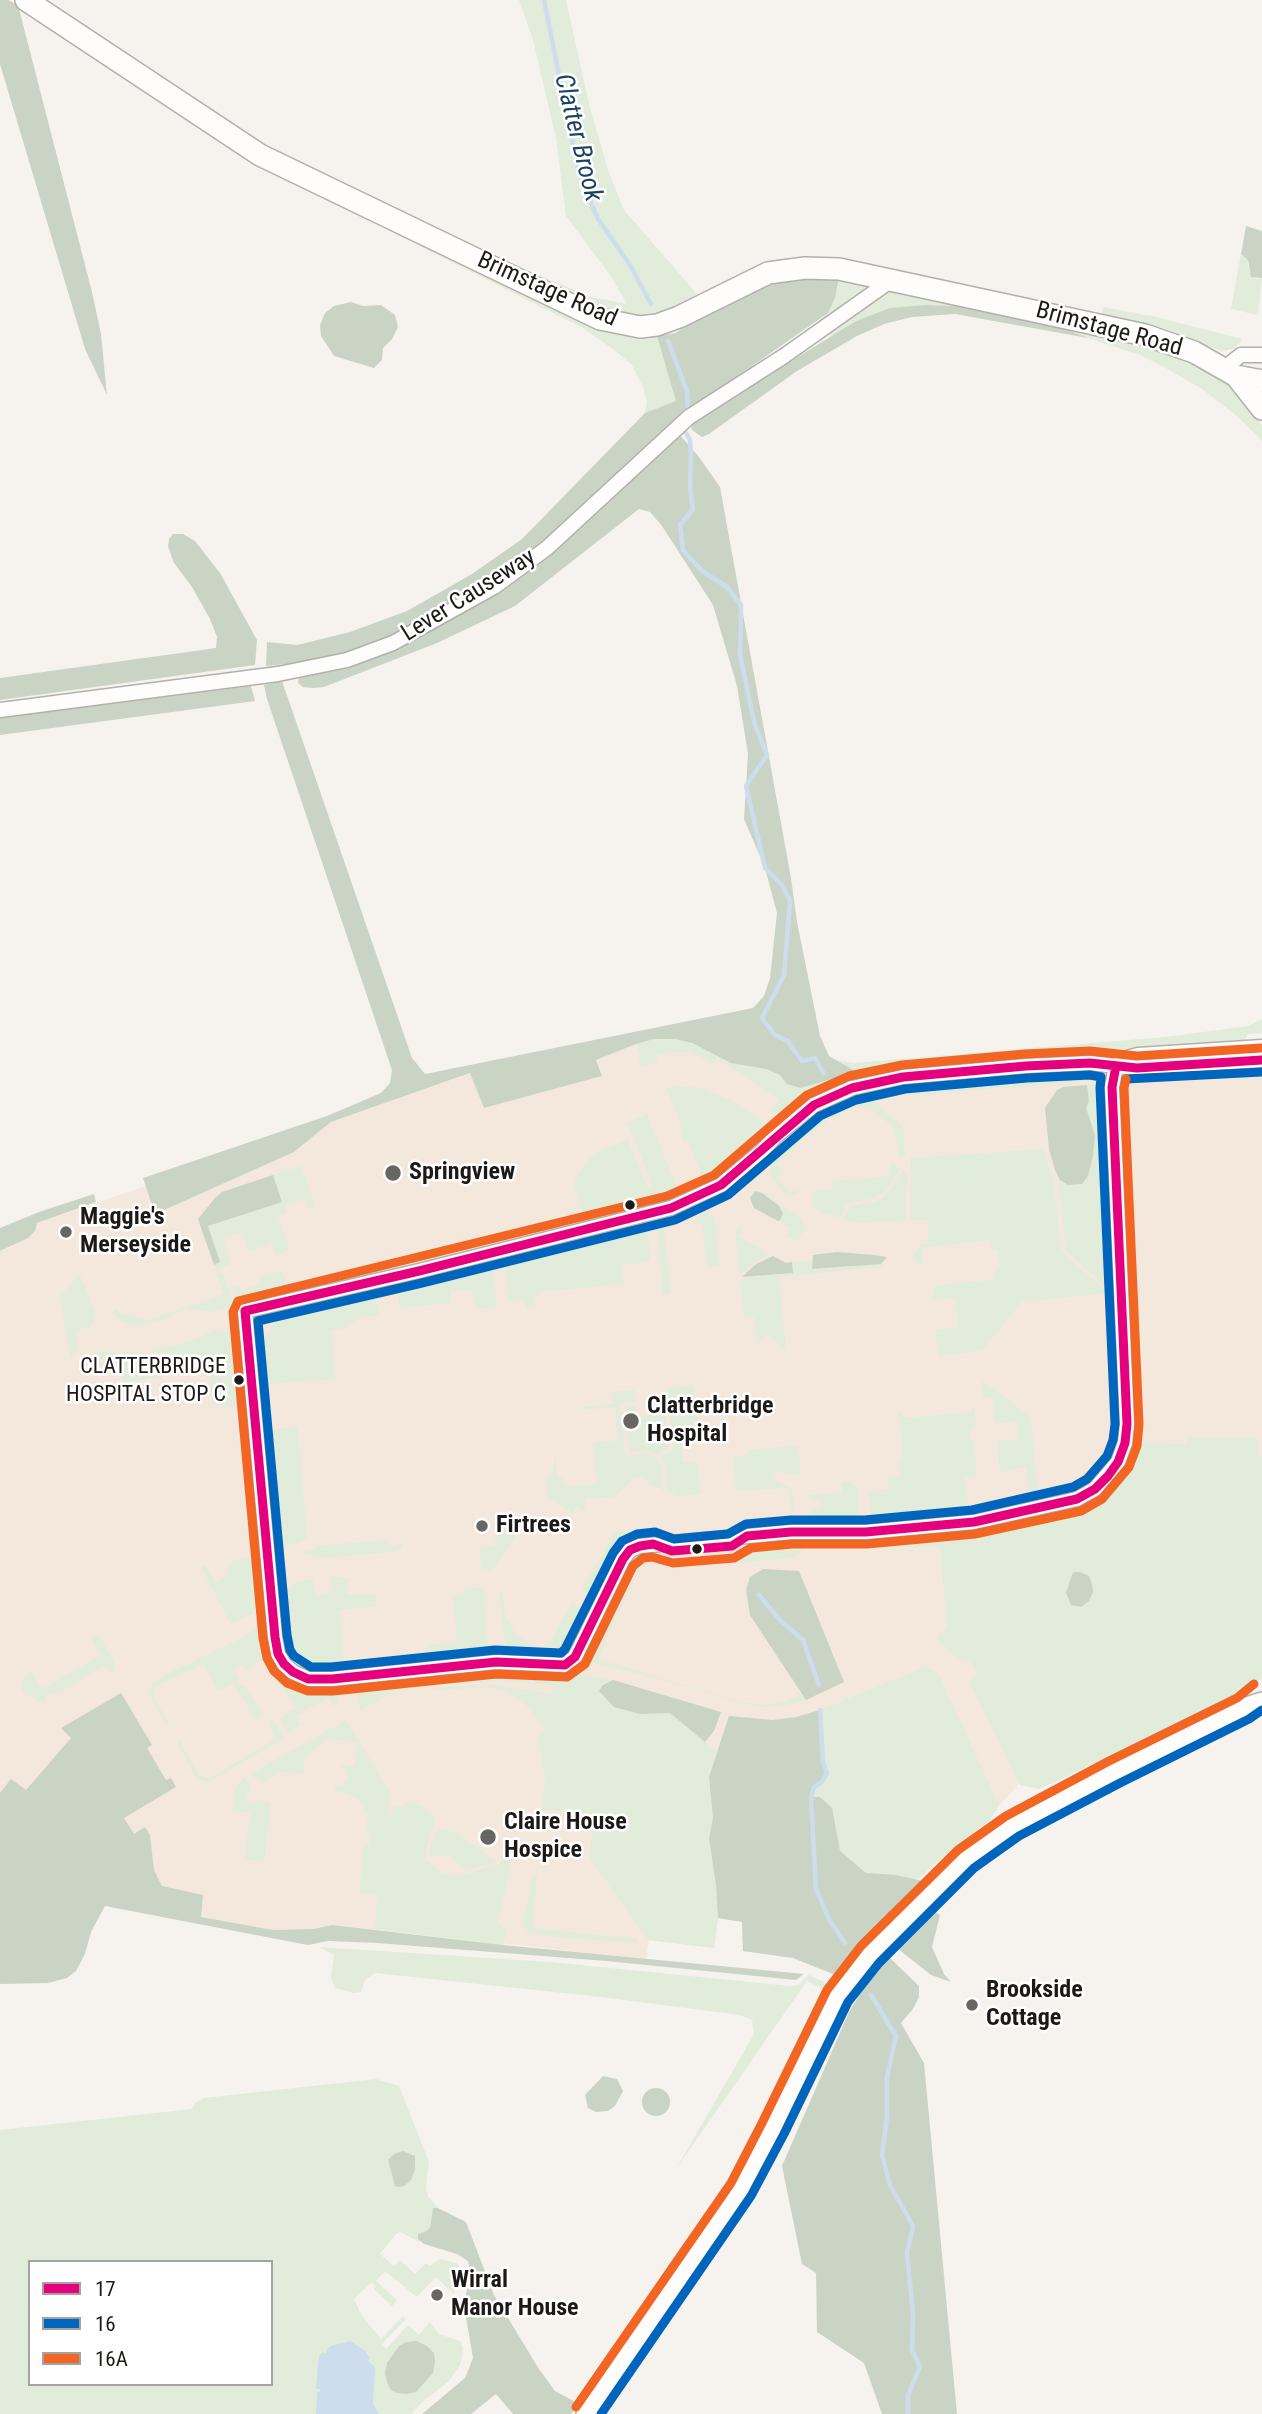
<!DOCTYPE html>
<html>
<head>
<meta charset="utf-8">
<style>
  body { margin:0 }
  #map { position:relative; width:1262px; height:2414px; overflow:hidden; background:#f6f3ee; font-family:"Roboto Condensed",sans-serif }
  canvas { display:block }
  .legend { position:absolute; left:28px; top:2260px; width:245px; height:126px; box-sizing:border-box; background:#fff; border:2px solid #a4a3a2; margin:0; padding:9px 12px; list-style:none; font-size:21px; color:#1c1a17 }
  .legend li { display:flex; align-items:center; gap:14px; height:35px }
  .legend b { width:35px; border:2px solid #a4a3a2 }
</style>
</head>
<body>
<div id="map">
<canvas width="1262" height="2414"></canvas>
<ul class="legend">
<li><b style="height:9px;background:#e5007d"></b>17</li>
<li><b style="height:9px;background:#0065bd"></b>16</li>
<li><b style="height:9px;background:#f26522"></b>16A</li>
</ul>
</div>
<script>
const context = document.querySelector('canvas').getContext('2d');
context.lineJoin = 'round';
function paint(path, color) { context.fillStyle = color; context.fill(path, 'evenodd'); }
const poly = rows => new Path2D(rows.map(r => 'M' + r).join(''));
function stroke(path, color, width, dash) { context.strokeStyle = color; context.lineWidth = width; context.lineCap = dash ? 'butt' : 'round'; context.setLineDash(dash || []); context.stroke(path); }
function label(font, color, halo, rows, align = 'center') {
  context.font = font + ' "Roboto Condensed",sans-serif'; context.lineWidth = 5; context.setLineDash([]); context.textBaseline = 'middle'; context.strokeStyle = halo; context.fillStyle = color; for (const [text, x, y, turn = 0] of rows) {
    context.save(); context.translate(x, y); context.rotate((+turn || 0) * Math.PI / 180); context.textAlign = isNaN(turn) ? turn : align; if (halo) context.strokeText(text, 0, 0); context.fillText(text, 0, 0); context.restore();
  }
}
paint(poly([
  [654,1039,816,1085,857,1072,883,1068,1132,1050,1135,1080,1262,1069,1262,1591,1025,1777,1000,1805,989,1821,938,1861,886,1909,838,1976,793,1958,743,1951,742,1922,718,1918,714,1948,649,1940,646,1959,332,1925,312,1929,273,1930,251,1928,0,1874,0,1251,10,1247,37,1223,146,1186,155,1213,294,1152,331,1122,471,1073,484,1108,602,1076,596,1060,636,1044]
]), '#f4e8dd');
paint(poly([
  [519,0,566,0,590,108,609,173,624,210,697,294,669,309,637,317,595,308,519,267,591,297,627,304,610,275,566,216,556,138,533,40],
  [398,231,635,336,657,336,677,401,645,413,647,401,643,387,632,365,613,349,581,327,396,234],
  [1241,254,1248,260,1248,267,1256,279,1262,278,1258,315,1231,309],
  [839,277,986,307,925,305,856,321,831,337,820,319,828,313],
  [1103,307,1156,317,1243,339,1234,349,1221,351,1167,329,1102,314],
  [1031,316,1115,335,1190,360,1227,383,1257,409,1253,415,1262,426,1262,441,1237,416,1202,389,1164,367,1140,355,1088,338],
  [1262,1019,1262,1033,1248,1034,1245,1040,912,1066,874,1073,830,1088,783,1117,771,1111,779,1099,717,1058,713,1063,690,1052,674,1052,656,1056,658,1062,642,1067,638,1058,641,1056,636,1044,654,1039,675,1039,692,1043,731,1063,766,1069,780,1075,787,1084,800,1088,856,1072,837,1060,853,1063,1165,1037,1249,1026],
  [1073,1072,1093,1073,1104,1080,912,1095,911,1093,899,1094,890,1098,893,1087,901,1084],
  [1100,1084,1102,1086,1110,1290,1066,1250,1058,1179,1055,1170,1060,1180,1088,1176,1095,1135,1086,1108,1089,1101,1087,1085],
  [675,1086,701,1088,733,1101,761,1121,766,1129,764,1139,724,1170,704,1179,688,1141,684,1142,680,1132,683,1130,666,1088],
  [860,1094,872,1097,884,1111,903,1126,905,1156,899,1158,894,1128,870,1108,857,1106,831,1119,830,1107],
  [825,1110,826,1122,808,1134,776,1164,782,1171,776,1177,791,1193,800,1187,797,1194,787,1196,769,1175,772,1173,770,1164,781,1148,810,1126,809,1120],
  [647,1114,678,1190,670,1195,584,1218,574,1186,576,1177,589,1158,598,1151,628,1140,647,1186,654,1187,627,1123],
  [1043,1149,1053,1180,1061,1248,1065,1255,1108,1293,1021,1302,982,1351,938,1356,935,1330,958,1327,955,1298,931,1300,931,1295,935,1294,934,1286,995,1279,994,1269,1000,1268,998,1250,992,1250,990,1240,922,1248,923,1266,912,1258,921,1244,929,1243,927,1220,910,1220,911,1158],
  [890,1164,894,1164,900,1169,886,1191,874,1198,849,1203,844,1208,840,1218,819,1212,811,1204,814,1190,833,1190,832,1181,890,1176],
  [301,1166,316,1207,309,1209,305,1199,284,1206,286,1213,278,1216,290,1250,276,1255,272,1243,249,1251,242,1232,223,1238,231,1264,217,1269,219,1274,223,1273,234,1305,213,1312,184,1309,167,1318,138,1326,124,1323,111,1312,117,1309,118,1312,147,1320,224,1294,214,1265,220,1262,208,1226,281,1202,273,1175],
  [902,1171,907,1175,905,1221,855,1223,843,1220,850,1206,874,1202,886,1196],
  [762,1193,800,1217,805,1227,799,1239,794,1240,787,1236,790,1228,778,1221,780,1220,769,1199],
  [702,1212,712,1215,715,1220,719,1266,707,1267,702,1224,692,1225],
  [665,1220,673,1222,675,1227,664,1228,671,1294,662,1295,658,1228,661,1221],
  [639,1225,648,1229,650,1259,647,1263,622,1265,624,1284,539,1292,539,1297,534,1298,535,1307,526,1308,525,1300,509,1302,505,1266,514,1256],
  [744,1227,739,1237,770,1254,755,1262,740,1275,735,1232,737,1228],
  [812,1261,812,1268,816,1270,884,1263,881,1267,779,1277,786,1350,767,1334,757,1345,754,1317,744,1317,740,1279,793,1273,792,1262],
  [480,1267,488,1267,493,1269,497,1307,476,1309,471,1290,450,1292,450,1303,399,1308,399,1293,406,1286],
  [282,1270,289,1290,237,1304,231,1288,239,1286,241,1291,260,1284,259,1278],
  [80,1275,96,1314,89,1331,83,1326,76,1334,78,1349,70,1359,60,1296],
  [354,1296,373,1298,377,1303,379,1316,360,1317,346,1328,331,1330,336,1379,268,1384,264,1340,273,1324,285,1316],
  [216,1330,230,1332,237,1345,241,1373,237,1374,238,1383,242,1383,244,1403,213,1407,208,1370,174,1375,166,1356,150,1350,191,1341],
  [98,1351,114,1353,141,1352,162,1360,167,1366,168,1376,122,1383,117,1357,89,1362],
  [982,1380,1031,1417,1038,1497,1030,1498,1026,1467,1000,1472,997,1441,1018,1439,1017,1422,995,1423,993,1398,983,1398],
  [693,1385,698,1425,680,1428,683,1462,697,1461,701,1494,674,1497,673,1492,668,1492,665,1466,661,1457,673,1450,667,1388],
  [635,1390,636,1401,620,1403,625,1456,648,1454,657,1459,661,1468,664,1492,660,1488,652,1486,641,1477,635,1477,614,1497,585,1499,585,1511,577,1506,573,1513,548,1498,546,1478,551,1476,555,1457,557,1477,562,1477,564,1487,597,1484,593,1443,618,1440,615,1407,582,1410,582,1407,612,1404,612,1392],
  [636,1406,638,1416,665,1414,668,1448,657,1454,645,1450,629,1452,625,1407],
  [971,1407,974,1407,976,1425,970,1431,971,1439,974,1441,977,1476,965,1478,968,1504,966,1510,944,1514,871,1518,868,1492,889,1489,888,1477,900,1476,899,1459,903,1458,899,1412,902,1411,903,1418,971,1412],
  [1138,1418,1143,1418,1143,1443,1186,1444,1187,1437,1258,1438,1258,1456,1262,1456,1262,1678,1242,1694,1040,1789,1020,1785,969,1681,978,1675,970,1662,958,1658,943,1646,937,1637,947,1627,940,1547,880,1547,880,1540,968,1531,1084,1506,1112,1488,1125,1473,1137,1440],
  [298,1427,307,1537,299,1543,278,1545,274,1497,279,1491,275,1443,268,1438,267,1430],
  [798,1445,801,1475,789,1475,774,1470,771,1478,792,1489,795,1510,791,1510,788,1488,736,1491,733,1457,749,1455,749,1450],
  [841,1483,851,1482,857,1487,860,1519,809,1519,812,1509,823,1508,822,1501,811,1500,808,1495,842,1492],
  [523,1520,519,1531,495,1567,490,1570,483,1569,481,1566,479,1548,496,1546,494,1523],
  [665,1529,665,1533,627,1538,618,1547,590,1595,581,1590,616,1531],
  [797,1538,801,1541,802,1547,801,1553,796,1557,748,1562,704,1563,704,1557,736,1554,760,1542],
  [387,1540,388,1546,403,1543,402,1547,399,1551,327,1558,299,1553,315,1549,317,1546],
  [255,1556,263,1560,266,1594,263,1602,251,1614,231,1624,201,1567,205,1565,215,1582,227,1576,228,1569,235,1560],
  [634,1559,642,1570,637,1573,618,1615,608,1610],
  [331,1577,349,1578,347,1594,375,1594,376,1606,339,1610,344,1662,374,1660,358,1669,329,1672,306,1669,291,1656,285,1644,283,1598,286,1590,295,1582,313,1579,315,1595,332,1593],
  [483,1587,488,1644,482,1654,410,1664,397,1660,393,1654,430,1651,429,1645,457,1642,453,1596,464,1595,464,1589],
  [502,1587,505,1616,516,1635,544,1651,572,1604,579,1608,582,1614,582,1621,568,1645,553,1655,514,1652,506,1648,499,1597],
  [606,1613,616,1618,598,1659,741,1702,762,1705,787,1701,802,1694,806,1700,783,1706,759,1707,741,1703,650,1676,596,1664,588,1657],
  [263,1625,268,1650,277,1663,300,1683,335,1690,339,1694,337,1703,333,1707,328,1698,295,1716,300,1725,288,1733,280,1719,296,1707,263,1659,247,1670,242,1664,233,1670,239,1678,236,1680,240,1686,243,1685,251,1695,263,1715,255,1719,233,1683,218,1691,204,1664,156,1686,153,1695,169,1724,166,1724,147,1690,160,1677,240,1639],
  [95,1635,100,1637,114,1661,114,1672,110,1674,105,1665,61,1692,45,1695,46,1704,24,1694,21,1688,23,1679,31,1672,42,1689,101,1655,91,1638],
  [925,1667,938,1673,999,1805,989,1821,938,1861,886,1909,858,1950,811,1798,814,1787,822,1782,827,1773,823,1762,820,1710],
  [581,1674,613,1680,603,1685,640,1714,670,1713,716,1751,709,1777,713,1818,709,1838,716,1885,718,1918,714,1948,648,1940,590,1858,593,1815,542,1810,545,1779,538,1736,546,1730,527,1706,509,1693,487,1687,439,1690,432,1688,495,1685,552,1694,554,1685,497,1681,424,1686,419,1683,488,1677,554,1680,564,1675],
  [406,1683,406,1685,361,1710,357,1695,368,1687],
  [273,1720,284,1738,210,1781,203,1781,196,1777,177,1743,179,1740,199,1775,209,1779,276,1739,268,1723],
  [346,1720,390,1792,388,1815,391,1815,393,1806,399,1807,410,1802,420,1805,432,1814,435,1822,427,1845,425,1861,429,1862,440,1872,456,1876,499,1865,506,1856,512,1860,498,1922,502,1928,507,1931,503,1945,374,1929,378,1896,359,1893,364,1845,369,1845,370,1834,366,1833,368,1814,364,1813,365,1808,357,1798,351,1797,351,1794,335,1792,335,1787,342,1786,348,1779,347,1770,338,1764,355,1766,357,1742,327,1739,305,1757,303,1774,280,1772,264,1782,253,1778,252,1773],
  [244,1778,251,1785,250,1791,246,1799,250,1805,259,1800,271,1803,264,1861,244,1859,250,1813,233,1811,235,1788],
  [442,1829,458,1833,496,1862,466,1870,451,1857,442,1855,429,1856,433,1837,435,1832],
  [533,1874,537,1874,533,1928,638,1939,637,1943,551,1937,528,1932,523,1923],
  [319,1947,550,1962,790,1986,798,1985,809,1975,833,1986,830,1992,807,1981,676,2169,754,2034,752,2020,740,2015,601,1997,375,1973,365,1980,361,1992,353,1993,335,1988,331,1978,334,1955],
  [376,2079,399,2086,429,2162,426,2187,428,2197,438,2208,433,2208,430,2228,419,2241,424,2244,400,2232,396,2234,380,2254,394,2266,400,2260,415,2274,426,2263,430,2266,440,2259,457,2263,460,2270,454,2294,436,2277,417,2297,385,2271,376,2281,397,2300,392,2306,374,2289,376,2286,372,2282,354,2299,362,2316,381,2339,403,2316,406,2319,382,2344,386,2349,408,2325,419,2335,430,2322,439,2334,460,2341,463,2348,461,2363,449,2381,420,2404,412,2414,0,2414,0,2130,192,2109,196,2102,204,2098],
  [30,2262,271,2262,271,2384,30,2384]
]), '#e1ecdb');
paint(poly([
  [0,0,8,0,18,5,92,292,101,334,107,395,85,349,0,64],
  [1246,226,1262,231,1262,278,1251,277,1248,260,1241,254],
  [839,277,835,298,828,313,686,412,523,561,463,599,413,626,359,651,307,662,266,666,267,642,297,645,350,632,407,611,472,574,522,539,645,413,676,401,657,336,675,333,717,308,756,288,795,279],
  [351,302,363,306,381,305,395,315,398,327,392,339,383,348,382,360,374,368,334,356,321,336,320,325,325,313,334,306],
  [925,305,986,307,1031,316,1088,338,955,314,912,317,884,324,857,336,797,371,709,434,702,437,692,430,691,425,694,421,856,321,890,308],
  [679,434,699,457,720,487,791,878,797,922,820,1036,829,1056,857,1072,800,1088,787,1084,780,1075,766,1069,731,1063,692,1043,675,1039,654,1039,636,1044,596,1060,602,1076,484,1108,470,1073,331,1122,294,1152,155,1214,143,1178,327,1116,381,1093,390,1083,392,1070,267,699,264,685,282,681,412,1058,425,1074,753,1008,764,996,770,978,777,913,765,868,744,819,748,754,737,686,713,605,662,526,650,512,639,509,515,606,437,643,324,687,313,688,303,687,298,683,299,677,312,672,372,656,518,577,589,520],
  [173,534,183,534,195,541,220,573,257,640,255,665,0,700,0,678,216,648,217,637,210,619,192,587,174,563,168,546,169,539],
  [251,686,255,701,0,735,0,718],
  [1087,1085,1089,1101,1086,1108,1095,1135,1093,1156,1088,1176,1082,1184,1068,1185,1060,1180,1055,1170,1049,1149,1045,1108,1057,1090,1063,1087],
  [273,1175,282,1202,208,1226,220,1262,214,1265,198,1219,215,1198,222,1192],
  [755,1191,762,1193,779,1206,783,1214,780,1220,778,1221,754,1208,750,1198],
  [94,1194,96,1202,37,1223,35,1231,28,1238,0,1251,0,1228,39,1212],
  [837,1252,874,1255,887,1257,881,1264,812,1269,813,1255],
  [773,1256,786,1263,792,1262,793,1273,742,1277,756,1264],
  [763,1569,799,1571,844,1682,806,1700,750,1615,746,1590,750,1577],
  [1073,1572,1080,1572,1089,1576,1092,1584,1093,1592,1089,1601,1081,1607,1071,1605,1066,1593],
  [613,1680,721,1712,714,1731,705,1742,670,1713,640,1714,614,1707,599,1691,603,1685],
  [121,1693,152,1745,147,1748,166,1780,171,1778,176,1787,124,1818,134,1834,145,1827,150,1835,154,1870,162,1886,203,1895,201,1917,273,1930,313,1929,332,1925,503,1945,804,1974,796,1980,606,1961,377,1943,328,1941,308,1945,105,1906,91,1932,85,1954,76,1971,67,1978,48,1983,0,1984,0,1793,11,1779,26,1790,71,1738,61,1728],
  [820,1710,823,1762,827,1773,822,1782,814,1787,811,1797,820,1797,832,1808,840,1851,866,1873,896,1875,922,1881,921,1892,858,1950,838,1976,793,1958,743,1951,742,1922,718,1918,716,1885,709,1838,713,1818,709,1777,729,1716,773,1720,796,1717],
  [933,1911,940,1915,932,1947,944,1974,951,1982,931,1975,897,1948],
  [889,1957,919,1986,919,1997,913,2009,901,2023,924,2063,957,2414,882,2414,864,2363,817,2332,816,2273,802,2264,782,2166,849,2012,871,1976],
  [603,2076,617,2079,623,2091,615,2106,608,2111,596,2112,588,2108,585,2095],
  '642 2102a14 14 0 1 1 28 0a14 14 0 1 1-28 0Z',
  [403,2151,415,2156,415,2170,411,2180,404,2186,398,2187,395,2186,388,2160,394,2154],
  [433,2208,438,2208,466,2222,494,2295,539,2369,555,2391,579,2404,571,2414,513,2414,496,2394,471,2414,422,2414,465,2378,473,2358,464,2306,470,2270,468,2261,457,2254,424,2244,418,2239,418,2234,425,2232,430,2228],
  [416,2341,427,2346,434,2353,435,2362,433,2373,416,2392,407,2394,397,2393,390,2389,387,2382,385,2373,387,2363,399,2346,406,2342]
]), '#cad4c4');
paint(poly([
  [350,2341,364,2350,370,2358,368,2361,375,2367,373,2404,379,2414,316,2414,317,2392,320,2392,320,2389,316,2389,319,2356,323,2352,325,2354,327,2352,326,2350,331,2346]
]), '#cddded');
stroke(poly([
  [544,0,577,165,585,189,598,219,630,265,651,304],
  [668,341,687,391,688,408],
  [686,433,690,440,691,454,690,488,693,509,680,525,683,550,702,571,727,587,741,605,740,655,754,722,767,755,746,786,765,868,782,885,790,901,784,975,762,1018,775,1035,788,1041,802,1061,815,1058,824,1074],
  [759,1595,781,1621,803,1640,819,1685],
  [820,1710,823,1762,827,1773,822,1782,814,1787,811,1798,816,1889,829,1919,845,1943],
  [871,1995,896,2036,887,2077,887,2117,882,2155,890,2185,913,2226,907,2253,913,2314,912,2350,920,2367,908,2395,908,2414]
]), '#cddded', 4.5);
const minor = poly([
  [1223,369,1241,355,1262,355],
  [0,710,278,674,347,660,393,643,494,587,547,548,689,417,784,356,893,279],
  [1116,1066,1112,1087,1127,1424,1125,1443,1118,1462,1095,1489,1077,1499,974,1522,866,1532,791,1532,640,1546,630,1550,623,1559,580,1647,575,1657,565,1665,496,1662,332,1679,308,1679,293,1672,284,1664,278,1654,275,1637,245,1311,419,1271,671,1208,721,1185,762,1151,776,1136,814,1105,852,1088,903,1077,1026,1066,1090,1063,1116,1066,1137,1068,1262,1060],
  [1116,1066,1127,1058,1138,1055,1262,1047]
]);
const secondary = poly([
  [586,2414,741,2189,773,2129,838,1995,870,1955,966,1859,1013,1826,1114,1772,1244,1708,1262,1702]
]);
const primary = poly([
  [26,0,260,155,600,319,640,327,657,325,679,317,768,273,805,268,839,269,1145,335,1194,352,1236,376,1262,381],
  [1236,376,1262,409]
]);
stroke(minor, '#b2b0ac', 17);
stroke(secondary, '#b2b0ac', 22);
stroke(primary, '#b2b0ac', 24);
stroke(minor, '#fefdfc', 14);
stroke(secondary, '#fefdfc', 19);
stroke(primary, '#fefdfc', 21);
stroke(poly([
  [245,1311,275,1637,278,1654,284,1664,293,1672,308,1679,332,1679,496,1662,565,1665,575,1657,623,1559,630,1550,640,1546,653,1544,672,1551,732,1546,747,1536,791,1532,866,1532,974,1522,1077,1499,1095,1489,1108,1476,1118,1462,1125,1443,1127,1424,1112,1087,1116,1066],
  [245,1311,419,1271,671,1208,721,1185,814,1105,852,1088,903,1077,1026,1066,1090,1063,1137,1068,1262,1060]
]), '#e5007d', 9);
stroke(poly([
  [1090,1075,1101,1077,1100,1088,1115,1424,1113,1440,1107,1456,1087,1479,1073,1487,972,1510,865,1520,791,1520,746,1524,728,1534,674,1539,655,1532,637,1534,622,1541,613,1553,565,1649,561,1653,495,1650,331,1667,311,1667,294,1656,290,1650,287,1635,258,1321,422,1283,675,1220,728,1195,820,1116,856,1100,905,1089,1027,1078,1090,1075],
  [1126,1079,1262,1072],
  [601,2414,751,2196,784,2134,848,2002,879,1963,974,1868,1019,1836,1120,1783,1249,1719,1262,1710]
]), '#0065bd', 9);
stroke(poly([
  [1126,1079,1124,1088,1139,1424,1137,1446,1129,1467,1102,1499,1081,1511,975,1534,867,1544,792,1544,751,1548,734,1558,673,1563,652,1557,643,1558,633,1566,585,1664,567,1677,496,1674,333,1691,308,1691,287,1683,274,1671,267,1658,263,1638,233,1312,238,1301,667,1196,714,1175,807,1095,849,1076,902,1065,1025,1054,1090,1051,1137,1056,1261,1048],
  [576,2407,731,2183,762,2123,827,1990,861,1946,958,1850,1006,1816,1109,1761,1237,1698,1254,1684]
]), '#f26522', 9);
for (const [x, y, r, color] of [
  [393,1173,9,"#686662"],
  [630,1205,6,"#1c1a17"],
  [66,1232,7,"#686662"],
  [239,1380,6,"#1c1a17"],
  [631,1421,9,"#686662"],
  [482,1526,7,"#686662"],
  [697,1549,6,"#1c1a17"],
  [488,1837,9,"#686662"],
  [972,2005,7,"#686662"],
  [437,2295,7,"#686662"]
]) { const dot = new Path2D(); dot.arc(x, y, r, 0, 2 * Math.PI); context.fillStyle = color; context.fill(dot); stroke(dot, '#fff', 2.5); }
label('22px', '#1c1a17', '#fff', [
  ["CLATTERBRIDGE",226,1367],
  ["HOSPITAL STOP C",226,1395]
], 'right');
label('24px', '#1c1a17', '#fff', [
  ["Brimstage Road",547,290,24],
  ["Brimstage Road",1109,330,15],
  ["Lever Causeway",469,596,-32]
]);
label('bold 24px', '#1c1a17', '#fff', [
  ["Springview",409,1173],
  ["Maggie's",80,1218],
  ["Merseyside",80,1246],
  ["Clatterbridge",647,1407],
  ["Hospital",647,1435],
  ["Firtrees",496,1526],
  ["Claire House",504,1823],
  ["Hospice",504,1851],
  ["Brookside",986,1991],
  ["Cottage",986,2019],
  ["Wirral",451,2281],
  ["Manor House",451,2309]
], 'left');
label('italic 26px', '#1a4263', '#fff', [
  ["Clatter Brook",577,138,76]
]);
</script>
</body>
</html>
